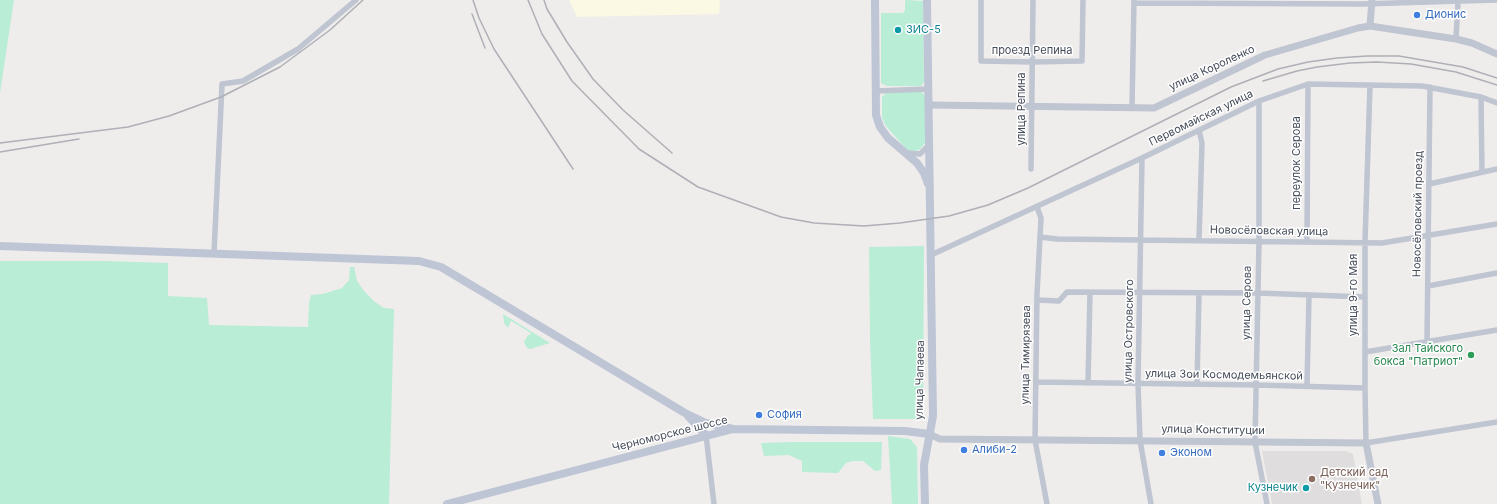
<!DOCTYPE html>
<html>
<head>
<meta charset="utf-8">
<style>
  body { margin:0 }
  canvas { display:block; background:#efecec }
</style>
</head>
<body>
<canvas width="1497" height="504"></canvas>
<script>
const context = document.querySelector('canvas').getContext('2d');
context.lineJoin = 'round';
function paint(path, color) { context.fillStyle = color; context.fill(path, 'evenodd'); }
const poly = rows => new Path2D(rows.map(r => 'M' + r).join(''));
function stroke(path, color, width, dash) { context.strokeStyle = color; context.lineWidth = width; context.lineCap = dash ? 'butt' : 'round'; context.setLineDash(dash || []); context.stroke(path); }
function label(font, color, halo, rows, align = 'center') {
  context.font = font + ' Inter,sans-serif'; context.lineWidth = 3; context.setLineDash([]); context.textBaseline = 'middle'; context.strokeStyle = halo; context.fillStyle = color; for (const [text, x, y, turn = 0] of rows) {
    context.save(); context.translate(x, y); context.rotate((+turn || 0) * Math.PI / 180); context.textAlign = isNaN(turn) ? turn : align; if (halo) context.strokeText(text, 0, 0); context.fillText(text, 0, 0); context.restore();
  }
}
paint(poly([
  [569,0,720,0,719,14,577,17]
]), '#fbf8e4');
paint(poly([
  [1262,451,1346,451,1353,454,1362,504,1272,504]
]), '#e0ddde');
paint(poly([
  [0,0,14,0,0,93],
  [905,0,923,1,924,82,921,86,887,86,881,83,881,13,903,13,905,10],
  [921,91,925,96,925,143,920,149,914,152,907,150,885,125,882,117,882,97,887,92],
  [924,246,923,419,873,419,870,340,869,247],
  [0,261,106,261,168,263,168,296,207,298,209,325,308,327,309,303,311,295,323,294,342,288,349,280,350,267,354,267,357,281,364,291,375,302,384,308,394,309,389,504,0,504],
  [503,314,550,343,530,349,527,348,524,342,528,335,530,335,531,333,511,321,508,328,504,323],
  [888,436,910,439,917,447,918,504,892,504],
  [792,442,882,442,881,470,875,471,863,461,853,461,846,463,838,473,802,472,802,461,789,455,764,456,761,443]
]), '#b9edd6');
stroke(poly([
  [981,0,981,61,1032,62,1082,61,1083,0],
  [1134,3,1361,4,1497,0],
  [1456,39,1458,1],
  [1370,85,1365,242,1365,388,1366,443,1497,422],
  [876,91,928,89],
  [1481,97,1482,172],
  [1259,101,1259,241,1255,442,1267,504],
  [1132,108,1134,0],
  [907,153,920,154,929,145],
  [1142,158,1138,384,1140,440,1151,504],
  [1031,169,1033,0],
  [1429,184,1497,169],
  [1037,207,1041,218,1037,294,1035,440,1047,504],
  [1040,237,1057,239,1382,243,1497,224],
  [1199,240,1202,143,1199,130],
  [1307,242,1308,84],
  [214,253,222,84,243,81,298,49,356,0],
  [931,255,1142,158,1259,101,1308,84,1422,86,1481,97,1497,103],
  [1428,286,1497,273],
  [1037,300,1059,301,1067,292,1258,293,1365,297],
  [1427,342,1430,87],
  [1365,352,1497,330],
  [1036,382,1256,385,1365,388],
  [1088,383,1090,293],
  [1197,384,1199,293],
  [1307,386,1309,295],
  [706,435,714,504]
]), '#bfc5d1', 5.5);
stroke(poly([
  [1370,26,1372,0],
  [929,105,1154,108,1265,55,1358,28,1370,26,1456,39,1472,43,1497,54],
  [929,434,940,439,1366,443,1378,504]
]), '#bfc5d1', 7);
stroke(poly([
  [875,0,876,115,880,127,888,138,917,163,924,173,928,184],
  [0,246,419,261,441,267,685,413,706,423,733,429],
  [688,416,706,435],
  [447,504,733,429,905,431,929,434],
  [925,504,924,465,933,416,927,0]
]), '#bec5d5', 8);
stroke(poly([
  [473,0,479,18,494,49,573,169],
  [528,0,542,34,572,81,639,149,698,187,781,217,814,223,864,226,900,223,949,216,988,205,1028,188,1231,87,1278,69,1308,62,1337,58,1367,56,1399,56,1463,67,1497,78],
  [544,0,547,9,567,42,593,79,623,110,672,153],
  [472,14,485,48],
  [1263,81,1297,71,1317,67,1350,63,1377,62,1411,64,1456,72,1497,85],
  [0,143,128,127,169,116,221,97,280,67,330,30,363,0],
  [0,152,79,139]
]), '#aeb0b6', 1.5);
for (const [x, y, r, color] of [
  [1417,15,4,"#3f7fe0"],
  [898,30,4,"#0f9aa8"],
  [1471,355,4,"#2e9e5b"],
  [759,415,4,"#3f7fe0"],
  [964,450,4,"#3f7fe0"],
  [1162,453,4,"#3f7fe0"],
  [1312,479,4,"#8d6e63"],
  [1306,488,4,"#0f9aa8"]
]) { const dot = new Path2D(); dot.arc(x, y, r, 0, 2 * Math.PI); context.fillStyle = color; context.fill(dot); stroke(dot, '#fff', 1.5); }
label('11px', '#366cbe', '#fff', [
  ["Дионис",1425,15],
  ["София",767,415],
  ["Алиби-2",972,450],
  ["Эконом",1170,453]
], 'left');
label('11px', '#0d838f', '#fff', [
  ["ЗИС-5",906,30],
  ["Кузнечик",1298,488,"right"]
], 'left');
label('11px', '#454c59', '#fff', [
  ["проезд Репина",1032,51],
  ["улица Короленко",1212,68,-25],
  ["улица Репина",1022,109,-90],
  ["Первомайская улица",1201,118,-26],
  ["переулок Серова",1297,163,-90],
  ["Новосёловский проезд",1418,214,-89],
  ["Новосёловская улица",1269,231,1],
  ["улица 9-го Мая",1354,295,-90],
  ["улица Серова",1247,303,-89],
  ["улица Островского",1129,331,-89],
  ["улица Тимирязева",1026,355,-89],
  ["улица Зои Космодемьянской",1224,375,1],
  ["улица Чапаева",920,380,-89],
  ["улица Конституции",1213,430,1],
  ["Черноморское шоссе",670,434,-14]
]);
label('11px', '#27864d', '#fff', [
  ["Зал Тайского",1463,349],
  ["бокса \"Патриот\"",1463,362]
], 'right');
label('11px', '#785e54', '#fff', [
  ["Детский сад",1320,473],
  ["\"Кузнечик\"",1320,486]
], 'left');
</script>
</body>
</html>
